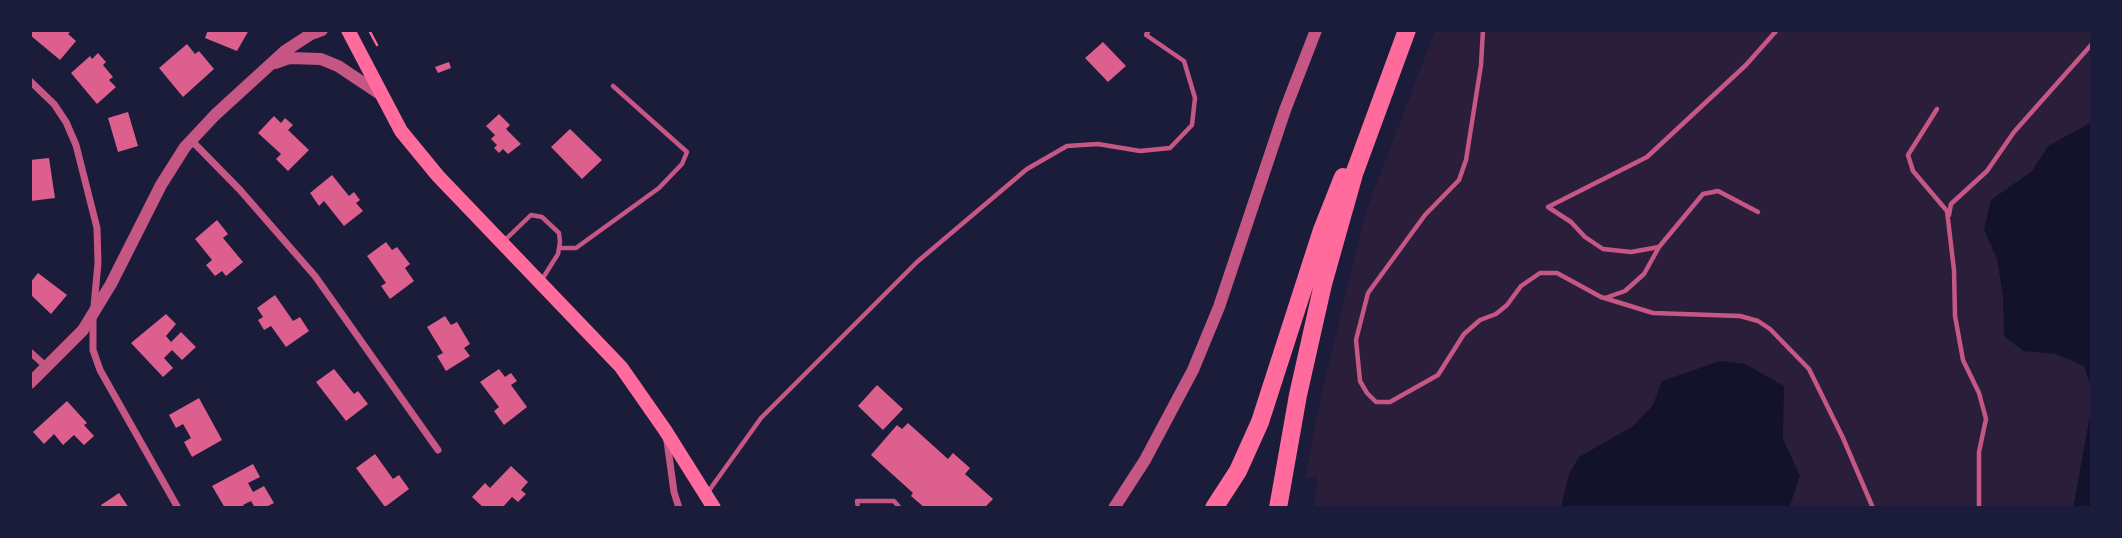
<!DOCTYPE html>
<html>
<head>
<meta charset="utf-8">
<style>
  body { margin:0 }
  #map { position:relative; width:2122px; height:538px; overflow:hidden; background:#1b1b3a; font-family:Roboto,sans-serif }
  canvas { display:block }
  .frame { position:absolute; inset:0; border:32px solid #1b1b3a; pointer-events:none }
</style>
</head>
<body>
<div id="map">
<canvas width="2122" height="538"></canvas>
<div class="frame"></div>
</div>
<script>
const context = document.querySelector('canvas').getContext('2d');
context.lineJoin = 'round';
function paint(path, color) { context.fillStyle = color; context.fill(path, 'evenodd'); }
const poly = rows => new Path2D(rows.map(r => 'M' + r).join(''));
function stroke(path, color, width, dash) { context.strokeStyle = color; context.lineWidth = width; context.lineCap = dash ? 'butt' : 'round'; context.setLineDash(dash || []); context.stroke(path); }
paint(poly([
  [1435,30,2092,30,2092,478,2083,508,1741,508,1569,474,1561,508,1314,508,1318,477,1305,478,1320,401,1342,309,1366,212]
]), '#2a1e3b');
paint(poly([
  [2092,122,2092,390,2084,366,2056,354,2023,351,2004,336,2003,296,1997,259,1984,230,1991,200,2032,171,2048,146],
  [1720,361,1745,364,1784,386,1783,439,1800,476,1789,508,1561,508,1569,474,1579,457,1633,426,1653,405,1662,381],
  [2092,405,2092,508,2073,508]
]), '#12122b');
paint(poly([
  [34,30,67,30,70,32,68,34,76,41,60,60,30,35],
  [208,30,249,30,237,51,205,38],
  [1103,42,1126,66,1108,82,1085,58],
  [187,44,195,54,199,51,214,69,183,97,159,68],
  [98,53,106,62,103,65,113,77,109,80,116,87,97,104,71,73,90,56,92,59],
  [449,62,451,68,438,73,435,67],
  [128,112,138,146,118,152,108,118],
  [499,114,510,125,506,129,521,144,508,154,503,149,499,153,494,148,497,145,491,139,495,135,486,126],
  [274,116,281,123,285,118,293,125,288,130,309,150,288,171,276,159,281,154,258,133],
  [570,129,602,160,582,179,551,147],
  [49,158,55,198,31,201,30,160],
  [332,175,349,196,354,192,360,200,356,203,363,211,344,226,324,201,319,206,310,193],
  [217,220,228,234,223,238,243,262,226,276,222,271,215,276,206,265,212,260,195,239],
  [386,242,392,250,397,247,410,264,405,268,414,281,390,299,381,286,386,283,367,256],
  [38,273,67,295,51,314,30,294,30,283],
  [275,295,293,321,300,317,309,331,286,347,271,326,264,330,258,320,263,317,257,308],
  [166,314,176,324,166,336,171,342,181,332,196,347,182,360,172,350,164,358,173,368,163,377,131,343],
  [445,316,451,325,457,322,470,344,464,348,470,356,446,371,437,356,443,353,427,327],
  [334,369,354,394,358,391,368,404,346,421,316,382],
  [499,369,505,377,511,373,517,381,511,385,527,407,504,425,494,411,499,407,480,382],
  [877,385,903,409,883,430,858,406],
  [199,398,222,440,192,457,184,442,191,438,183,424,176,428,169,415],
  [67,401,87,423,84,425,94,436,84,445,74,435,63,445,54,434,44,444,33,432],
  [908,423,948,459,953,453,970,468,965,474,993,499,984,508,925,508,911,496,913,493,871,455,897,425,902,429],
  [375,454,393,479,399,475,409,489,385,507,356,468],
  [253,464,260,477,248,483,253,492,264,486,274,503,264,508,255,508,251,501,243,505,245,508,225,508,212,486],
  [511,466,528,482,521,490,526,494,518,502,512,497,502,508,484,508,472,497,485,483,490,488],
  [119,493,129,508,103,508,101,505]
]), '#dd5f8e');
stroke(poly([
  [369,30,377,45]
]), '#ff6b9d', 2.5);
stroke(poly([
  [1483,30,1481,65,1466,160,1459,180,1425,215,1368,293,1356,340,1360,381,1367,393,1376,402,1390,402,1438,375,1464,334,1480,320,1496,314,1507,305,1521,286,1540,273,1557,273,1601,297,1653,313,1740,316,1758,321,1770,329,1809,369,1843,438,1873,508],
  [1937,109,1908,155,1913,171,1947,211,1954,270,1955,316,1963,360,1979,393,1986,419,1979,452,1979,508],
  [1949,215,1951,204,1987,171,2014,132,2092,44],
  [505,240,531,215,542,217,559,233,560,242,558,254,541,281],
  [1659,247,1703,194,1718,191,1758,212],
  [560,248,576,248,659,188,682,164,687,152,613,86],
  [1605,298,1625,291,1644,274,1659,247,1631,252,1603,249,1585,237,1571,222,1548,207,1647,157,1746,65,1777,30],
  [708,492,761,418,917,262,1027,169,1067,146,1098,144,1140,151,1170,148,1192,125,1195,98,1184,61,1146,35,1149,30],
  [858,508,857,501,894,501,900,508]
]), '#c65784', 4.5);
stroke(poly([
  [30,81,54,104,66,122,76,145,97,228,98,263,94,306],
  [192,141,240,190,315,276,438,450],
  [93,318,93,350,100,370,178,508],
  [30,352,47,367],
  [667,441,674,492,679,508]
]), '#c65784', 7);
stroke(poly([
  [275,63,289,58,321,59,338,66,380,94],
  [30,383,83,330,111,284,161,185,185,147,215,115,285,51,311,34,322,30],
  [1114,508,1145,460,1193,370,1219,307,1285,110,1316,30]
]), '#c65784', 12);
stroke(poly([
  [348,30,401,131,438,176,621,367,665,430,714,508]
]), '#ff6b9d', 14);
stroke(poly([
  [1214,508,1238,471,1260,422,1322,230,1343,177],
  [1278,508,1298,395,1323,284,1354,174,1407,30]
]), '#ff6b9d', 18);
</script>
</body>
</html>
